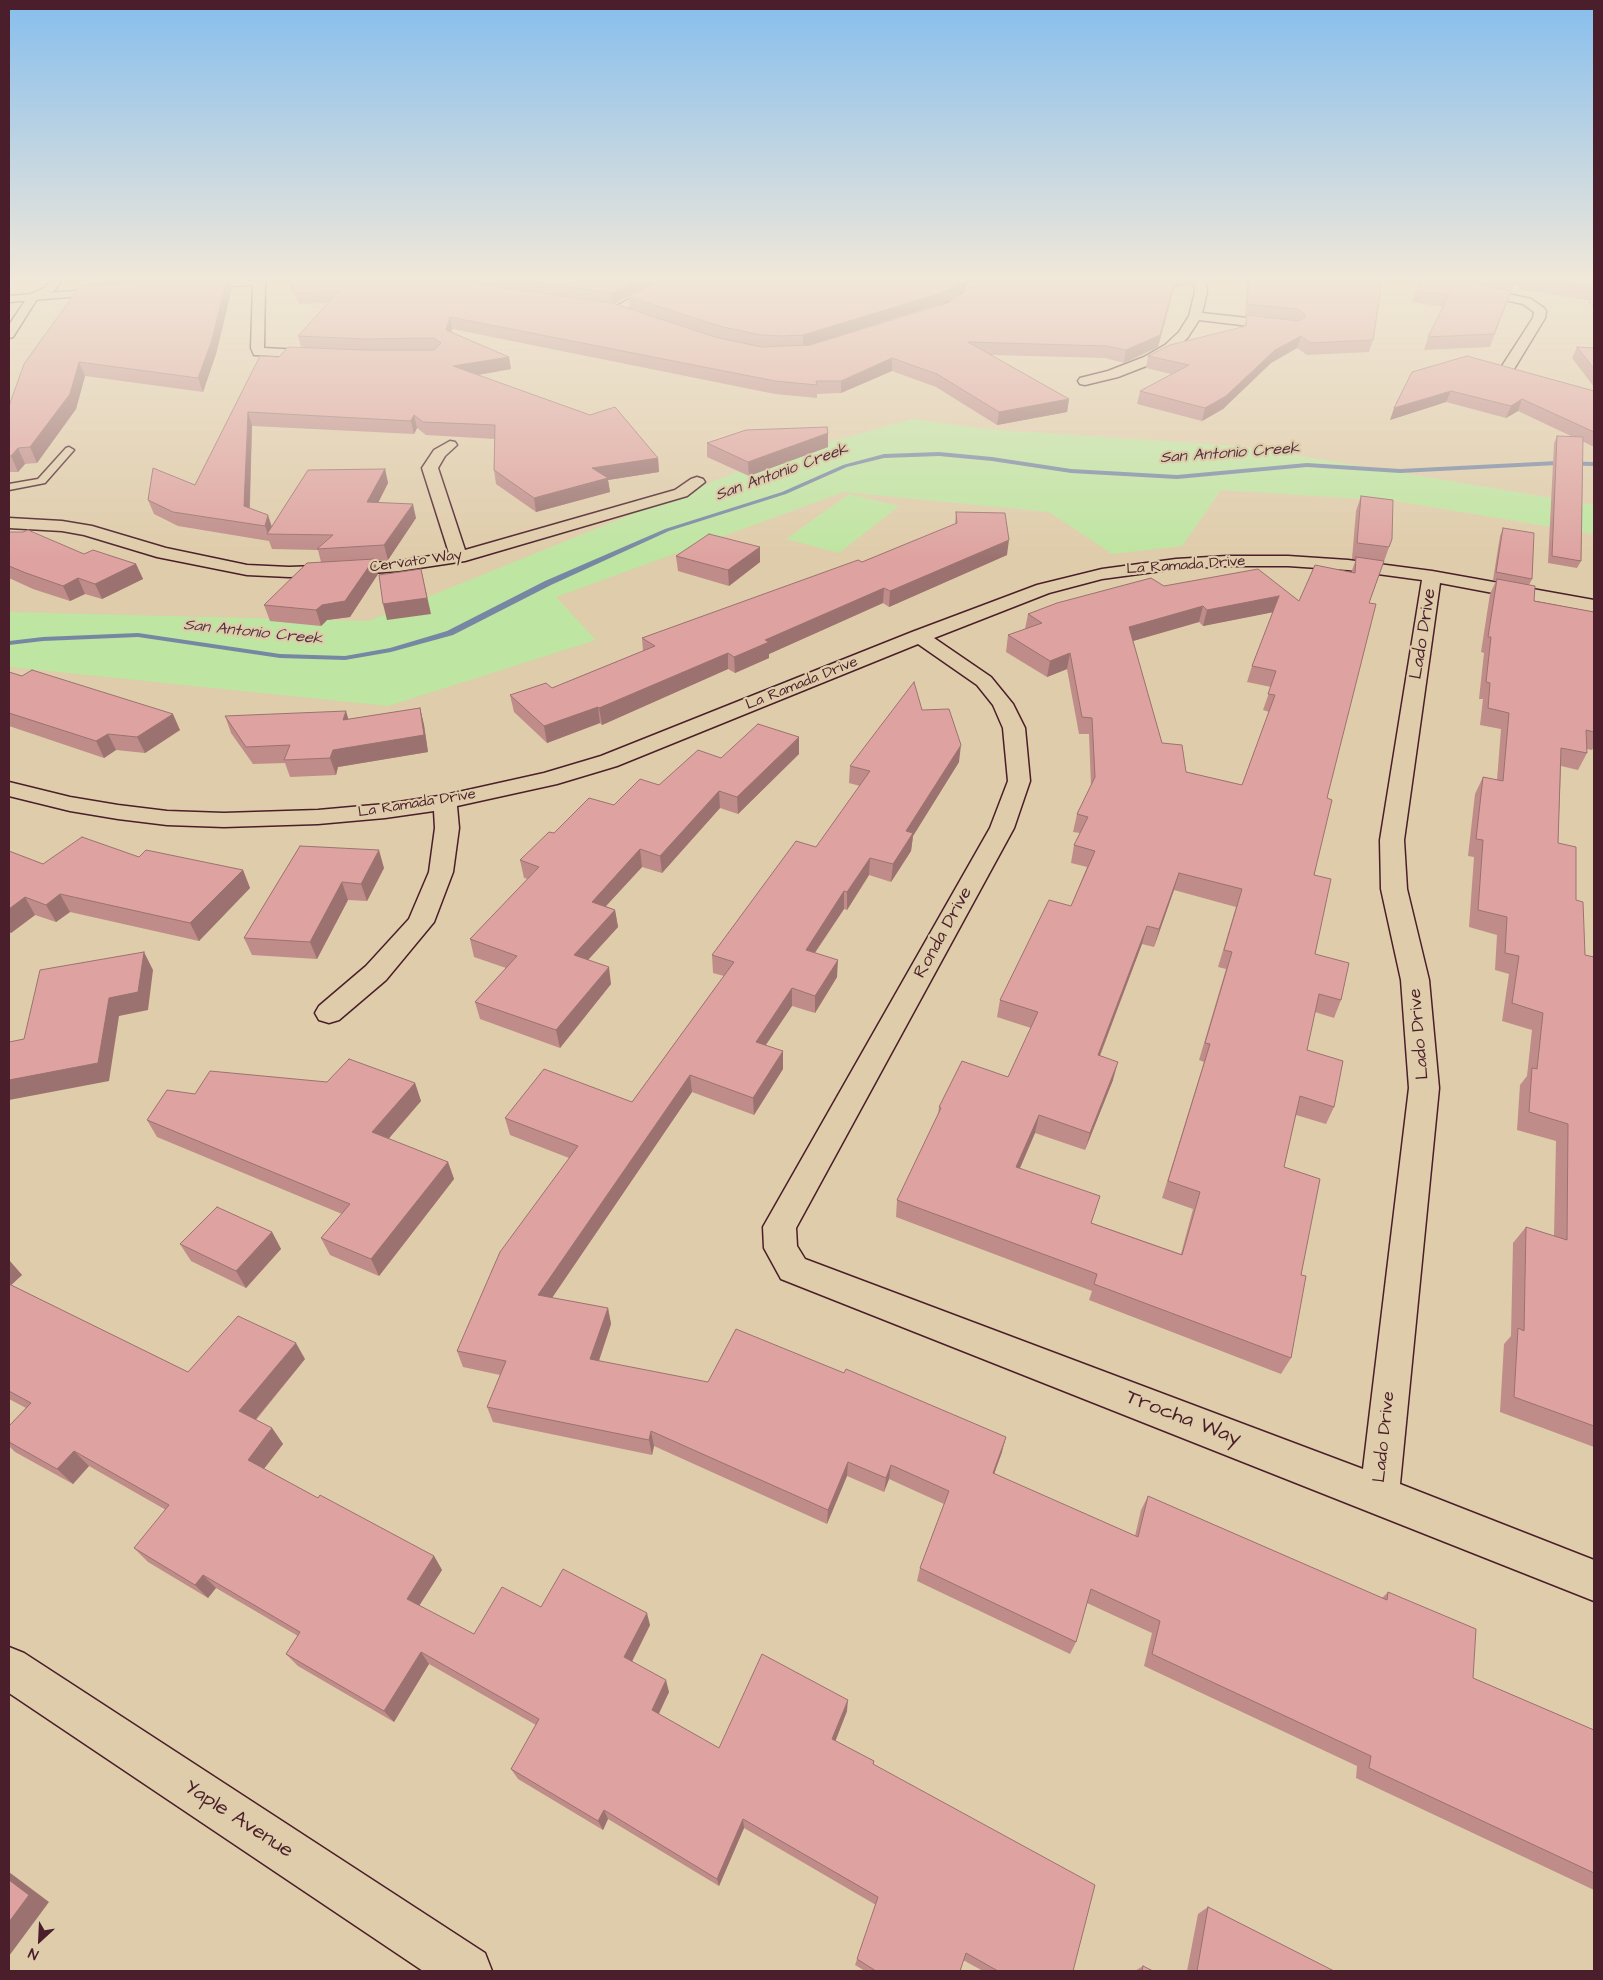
<!DOCTYPE html>
<html>
<head>
<meta charset="utf-8">
<style>
  body { margin:0 }
  #map { position:relative; width:1603px; height:1980px; overflow:hidden; background:#dfccaa; font-family:"Architects Daughter",sans-serif }
  canvas { display:block }
  .frame { position:absolute; inset:0; border:10px solid #4a1f2b; pointer-events:none }
  .north { position:absolute; left:15px; top:1915px; width:50px; height:50px; -webkit-text-stroke:4px #dfccaa; paint-order:stroke; rotate:205deg; font-size:14px; font-weight:700; line-height:20px; text-align:center; color:#4a1f2b }
  .north::after { content:''; display:block; margin:auto; width:18px; height:22px; background:#4a1f2b; clip-path:polygon(50% 0,100% 100%,50% 72%,0 100%) }
</style>
</head>
<body>
<div id="map">
<canvas width="1603" height="1980"></canvas>
<div class="frame"></div>
<div class="north">N</div>
</div>
<script>
const context = document.querySelector('canvas').getContext('2d');
context.lineJoin = 'round';
function paint(path, color) { context.fillStyle = color; context.fill(path, 'evenodd'); }
const poly = rows => new Path2D(rows.map(r => 'M' + r).join(''));
function stroke(path, color, width, dash) { context.strokeStyle = color; context.lineWidth = width; context.lineCap = dash ? 'butt' : 'round'; context.setLineDash(dash || []); context.stroke(path); }
function label(font, color, halo, rows, align = 'center') {
  context.font = font + ' "Architects Daughter",sans-serif'; context.lineWidth = 4.5; context.setLineDash([]); context.textBaseline = 'middle'; context.strokeStyle = halo; context.fillStyle = color; for (const [text, x, y, turn = 0] of rows) {
    context.save(); context.translate(x, y); context.rotate((+turn || 0) * Math.PI / 180); context.textAlign = isNaN(turn) ? turn : align; if (halo) context.strokeText(text, 0, 0); context.fillText(text, 0, 0); context.restore();
  }
}
paint(poly([
  [913,419,985,429,1240,446,1594,505,1594,534,1395,501,1221,490,1182,546,1112,554,1049,512,844,492,556,597,596,640,388,706,9,667,9,612,368,621,771,458],
  [849,494,899,506,839,553,786,539]
]), '#bee5a1');
paint(poly([
  [939,452,992,457,1071,469,1177,475,1307,463,1400,469,1557,461,1594,462,1594,466,1557,465,1400,473,1307,467,1177,479,1071,473,992,461,939,456,884,458,847,467,786,494,669,531,551,585,453,635,391,652,345,660,280,658,138,637,43,641,9,645,9,641,43,637,138,633,280,654,345,656,390,648,447,631,545,581,665,529,782,492,843,465,884,454,939,452]
]), '#7687a4');
const lane = poly([
  [69,447,74,450,45,483,9,490,9,484,38,479,66,448,69,447]
]);
const street = poly([
  [266,281,265,283,264,348,319,351,325,355,324,358,254,355,251,348,253,285,192,288,186,285,188,283,200,281,266,281],
  [663,281,677,281,619,313,611,313,609,310,663,281],
  [969,281,981,281,973,295,962,304,948,312,940,312,938,309,940,306,954,300,964,291,969,281],
  [1194,281,1206,281,1207,292,1202,313,1283,322,1289,326,1283,330,1199,320,1188,337,1175,351,1154,363,1118,377,1085,385,1080,384,1078,381,1080,378,1108,371,1144,357,1165,345,1179,332,1189,316,1195,292,1194,281],
  [1428,281,1450,281,1531,299,1544,308,1546,311,1545,318,1514,369,1504,369,1502,366,1533,318,1534,312,1523,304,1433,284,1428,281],
  [112,288,116,289,118,291,116,293,9,302,9,296,112,288],
  [450,441,455,442,457,445,445,456,438,468,465,550,675,490,691,479,697,477,703,479,705,482,687,496,465,561,399,571,345,575,289,577,247,575,157,557,84,535,62,531,9,528,9,518,62,521,92,526,166,548,247,565,289,567,345,565,399,561,449,553,422,468,434,450,450,441],
  [1227,556,1288,556,1348,560,1432,571,1594,600,1594,612,1440,583,1404,840,1407,889,1429,980,1439,1088,1400,1484,1594,1560,1594,1601,781,1279,764,1248,763,1227,990,828,1008,781,1003,728,993,705,977,685,918,644,617,766,557,784,457,806,459,828,453,872,434,922,386,980,339,1020,329,1023,319,1020,315,1013,319,1006,366,966,409,919,429,872,435,828,434,811,385,818,318,824,224,827,167,825,118,819,70,811,9,796,9,782,70,797,118,805,167,811,224,813,318,810,385,804,445,795,544,773,601,756,912,632,1037,585,1102,569,1176,559,1227,556],
  [1227,566,1288,566,1348,570,1422,580,1380,840,1381,889,1401,980,1409,1088,1363,1469,805,1259,797,1246,796,1228,1014,828,1030,781,1025,728,1013,704,991,677,934,638,1049,593,1102,579,1176,569,1227,566],
  [9,1647,24,1653,485,1953,492,1971,423,1971,9,1693,9,1647]
]);
const secondary = poly([
  [50,281,61,281,54,291,37,299,13,337,9,338,9,325,29,295,46,287,50,281]
]);
stroke(lane, '#4a1f2b', 3);
stroke(street, '#4a1f2b', 3);
stroke(secondary, '#4a1f2b', 3);
stroke(poly([
  [1590,298,1589,302,1594,307]
]), '#4a1f2b', 1, [2, 2]);
paint(lane, '#dfccaa');
paint(street, '#dfccaa');
paint(secondary, '#dfccaa');
paint(poly([
  [90,281,229,281,232,288,216,354,203,392,85,376,76,409,37,463,25,464,18,472,9,472,9,406,91,285],
  [287,281,658,281,614,304,630,309,629,297,962,290,953,298,937,305,808,346,1192,284,1174,288,1158,347,1124,363,1105,358,991,355,1069,399,1067,412,997,425,936,387,892,371,841,393,817,394,817,398,775,394,452,329,452,332,509,357,511,369,478,375,658,458,659,472,608,480,610,492,536,512,496,484,494,470,495,439,426,435,417,428,414,434,252,426,250,508,272,527,385,469,388,483,378,503,416,518,388,560,375,561,378,574,350,617,327,620,321,626,270,621,264,605,321,562,318,550,272,549,269,541,178,526,154,514,148,500,195,485,279,357,301,347,298,336,328,303,299,304],
  [1247,281,1382,281,1373,340,1369,352,1307,355,1297,348,1271,363,1223,409,1202,421,1137,404,1140,391,1171,374,1146,368,1148,356,1244,327,1247,316,1245,316],
  [1422,281,1594,281,1594,301,1521,290,1515,282,1490,347,1424,350,1428,337,1444,307,1412,302,1416,291],
  [1577,347,1594,348,1594,387,1572,358],
  [1412,372,1594,391,1594,447,1582,441,1581,561,1577,568,1548,563,1554,443,1557,436,1573,437,1518,411,1506,418,1446,402,1390,420],
  [707,443,828,447,749,476,707,457],
  [1361,496,1392,539,1369,603,1327,798,1314,875,1315,954,1341,1000,1334,1018,1315,1012,1307,1050,1334,1107,1326,1124,1296,1115,1284,1167,1301,1275,1291,1358,1281,1374,1089,1300,1092,1291,896,1217,897,1200,938,1115,939,1107,1008,1077,1031,1028,997,1017,1000,1000,1071,906,1087,867,1071,863,1074,845,1080,833,1073,832,1077,814,1091,786,1089,734,1079,734,1067,669,1047,677,1006,652,1008,635,1025,629,1028,614,1164,586,1299,601,1351,573,1356,559,1352,559,1356,511],
  [1273,612,1252,666,1247,682,1271,687,1263,710,1269,712,1242,785,1186,772,1162,743,1133,641,1199,622,1203,626],
  [1174,890,1236,907,1218,967,1226,969,1199,1060,1204,1062,1162,1198,1193,1209,1181,1254,1092,1223,1020,1168,1035,1133,1085,1150,1113,1080,1100,1056,1142,944,1154,947],
  [956,512,1007,555,889,607,883,603,769,654,769,658,735,673,728,669,602,725,600,723,547,743,514,712,510,695,552,688,643,651,642,638,862,562,955,524],
  [1503,528,1532,579,1529,585,1534,601,1594,612,1594,747,1592,750,1587,749,1587,753,1578,770,1561,766,1558,843,1576,900,1585,955,1594,957,1594,1447,1500,1412,1504,1344,1511,1336,1513,1243,1526,1227,1554,1236,1556,1141,1517,1130,1520,1085,1527,1076,1532,1030,1502,1021,1509,974,1495,970,1497,935,1469,927,1474,857,1468,856,1475,794,1483,777,1497,780,1501,729,1480,725,1483,699,1479,699,1484,653,1481,652,1490,594,1496,581,1493,580,1500,536],
  [9,532,84,554,136,564,143,579,102,599,85,594,70,601,33,589,9,578],
  [760,547,760,562,729,586,678,571,676,556],
  [9,672,180,730,145,753,116,750,104,758,9,726],
  [420,708,424,725,428,752,338,767,336,775,290,777,285,763,253,764,231,733,225,716,349,719],
  [922,710,959,762,913,836,911,851,891,882,869,875,847,910,844,909,815,953,837,977,815,1013,792,1006,766,1045,783,1069,754,1115,692,1092,552,1298,608,1308,611,1324,599,1361,1002,1452,994,1474,1135,1536,1141,1510,1148,1496,1382,1598,1388,1592,1473,1678,1594,1730,1594,1890,1356,1778,1357,1766,1144,1666,1152,1633,1087,1603,1076,1642,1070,1654,917,1581,920,1568,944,1504,889,1479,884,1492,847,1476,827,1524,654,1446,652,1455,493,1422,487,1407,500,1375,463,1367,457,1351,569,1158,510,1135,505,1118,632,1102,724,976,713,973,712,955,816,847,860,786,849,783,850,766],
  [799,754,738,814,720,808,662,873,642,867,606,906,615,910,618,927,588,960,611,984,560,1048,480,1019,475,1002,506,968,474,957,470,939,528,879,524,878,520,860,554,833,659,785],
  [300,846,384,868,367,901,348,900,317,959,252,955,244,938],
  [9,851,43,864,139,857,243,870,250,888,199,941,70,912,56,922,35,915,11,933,9,932],
  [327,1082,415,1083,421,1101,388,1139,448,1162,454,1179,379,1276,330,1255,321,1238,342,1214,157,1137,147,1120,195,1094],
  [272,1232,281,1249,246,1288,191,1261,180,1244],
  [9,1260,22,1275,11,1285,188,1372,305,1359,256,1420,272,1428,283,1444,264,1469,318,1498,434,1556,442,1570,419,1606,474,1634,541,1607,650,1625,632,1662,669,1692,659,1714,719,1748,847,1711,835,1741,874,1761,873,1765,1073,1971,983,1971,963,1960,960,1971,865,1971,855,1965,876,1905,744,1828,719,1886,608,1819,603,1830,518,1779,511,1769,536,1725,429,1664,394,1722,298,1666,286,1654,298,1636,216,1588,208,1598,148,1562,134,1548,166,1510,89,1466,73,1484,15,1452,9,1446,9,1426,26,1408,9,1399],
  [1208,1907,1334,1971,1187,1971,1198,1914],
  [1143,1966,1153,1971,1135,1971]
]), '#bf8c8a');
paint(poly([
  [90,281,202,281,92,288],
  [226,281,229,281,232,288,216,354,203,392,198,378],
  [635,281,658,281,613,304,612,293],
  [961,281,968,281,962,290,953,298,937,305,803,347,803,335],
  [1175,281,1193,281,1192,284,1174,288,1158,347,1124,363,1126,350],
  [450,317,452,329,448,342,446,330],
  [1301,336,1297,348,1271,363,1223,409,1202,421,1205,408,1275,350],
  [509,357,511,369,455,379,453,366],
  [892,358,892,371,841,393,841,381],
  [79,362,85,376,76,409,37,463,30,447],
  [1451,391,1446,402,1390,420,1394,408],
  [1069,399,1067,412,997,425,999,412],
  [1522,399,1518,411,1506,418,1511,406],
  [248,412,252,426,249,520,244,506],
  [414,415,417,428,414,434,411,421],
  [828,433,828,447,749,476,748,462],
  [18,448,25,464,18,472,11,456],
  [658,458,659,472,608,480,610,492,536,512,534,498,592,468],
  [385,469,388,483,371,517,367,502],
  [413,504,416,518,388,560,384,545],
  [268,515,273,530,268,534,265,526],
  [1009,540,1007,555,889,607,890,591],
  [760,547,760,562,729,586,728,570],
  [374,559,378,574,350,617,327,620,321,626,316,610],
  [136,564,143,579,102,599,95,584],
  [421,569,431,614,387,620,383,604],
  [78,578,85,594,70,601,63,586],
  [884,588,883,603,769,654,769,658,735,673,734,657,765,640],
  [1279,596,1274,612,1203,626,1207,610],
  [1203,606,1199,622,1126,643,1129,627],
  [728,653,728,669,602,725,599,708],
  [1070,653,1067,669,1047,677,1050,661],
  [598,707,600,723,547,743,544,726],
  [420,708,424,725,428,752,338,767,336,775,330,758,333,750],
  [346,711,351,728,343,720],
  [173,714,180,730,145,753,137,737],
  [108,734,116,750,104,758,96,741],
  [799,737,799,754,738,814,737,797],
  [961,745,959,762,913,836,911,851,891,882,893,864,906,831],
  [719,791,720,808,662,873,660,856],
  [640,849,642,867,594,919,592,902],
  [379,850,384,868,367,901,361,884],
  [870,858,869,875,847,910,847,892],
  [243,870,250,888,199,941,190,923],
  [1179,873,1174,890,1154,947,1159,929],
  [342,882,348,900,317,959,310,942],
  [844,891,844,909,805,967,806,950],
  [60,894,70,912,56,922,46,905],
  [25,897,35,915,11,933,9,930,9,909],
  [615,910,618,927,577,972,574,955],
  [1147,926,1142,944,1093,1073,1098,1055],
  [144,952,153,970,148,1010,119,1016,109,1081,9,1100,9,1080,109,998],
  [838,960,837,977,815,1013,815,996],
  [609,967,611,984,560,1048,556,1030],
  [792,988,792,1006,756,1059,756,1042],
  [783,1051,783,1069,754,1115,753,1098],
  [1118,1062,1113,1080,1085,1150,1090,1133],
  [690,1075,692,1092,543,1311,538,1295],
  [415,1083,421,1101,379,1150,372,1132],
  [1039,1115,1035,1133,1013,1184,1016,1167],
  [448,1162,454,1179,379,1276,371,1259],
  [272,1232,281,1249,246,1288,236,1271],
  [9,1260,22,1275,9,1287],
  [608,1308,611,1324,594,1375,590,1359],
  [296,1343,305,1359,250,1426,239,1411],
  [272,1428,283,1444,259,1475,248,1460],
  [651,1431,654,1446,652,1455,649,1440],
  [1006,1437,1002,1452,989,1488,993,1473],
  [74,1451,89,1466,73,1484,57,1469],
  [848,1462,847,1476,827,1524,828,1510],
  [891,1465,889,1479,884,1492,886,1478],
  [434,1556,442,1570,415,1612,407,1599],
  [203,1575,216,1588,208,1598,195,1585],
  [647,1613,650,1625,628,1669,624,1657],
  [421,1652,429,1664,394,1722,384,1711],
  [666,1680,669,1692,655,1721,652,1710],
  [848,1700,847,1711,832,1750,832,1739],
  [604,1810,608,1819,603,1830,598,1821],
  [743,1819,744,1828,719,1886,717,1879],
  [9,1872,49,1902,9,1956]
]), '#9b7270');
const building = poly([
  [147,281,226,281,212,340,198,378,79,362,70,394,30,447,18,448,11,456,9,456,9,406,24,364,80,286,147,281],
  [290,281,458,281,612,303,715,337,761,347,810,345,947,303,975,285,977,281,1175,281,1160,335,1126,350,1107,346,968,342,1069,399,999,412,937,374,892,358,841,381,816,381,817,385,775,381,450,317,446,330,509,357,453,366,590,415,615,407,658,458,592,468,608,478,534,498,494,470,495,425,423,422,414,415,411,421,248,412,244,506,268,515,265,526,173,512,148,500,153,468,195,485,260,356,279,357,288,347,364,350,434,350,441,343,434,338,364,339,298,336,339,291,296,293,290,281],
  [529,281,635,281,612,293,529,281],
  [659,281,961,281,954,287,938,294,803,335,782,336,761,335,723,327,629,297,659,281],
  [1249,281,1382,281,1373,340,1310,343,1301,336,1275,350,1226,396,1205,408,1140,391,1189,365,1148,356,1170,345,1246,326,1247,315,1298,321,1305,317,1305,314,1298,309,1247,304,1249,281],
  [1422,281,1467,281,1511,291,1494,334,1428,337,1449,295,1416,291,1422,281],
  [1564,281,1594,281,1594,286,1564,281],
  [1577,347,1594,348,1594,369,1577,347],
  [1467,356,1594,391,1594,432,1522,399,1511,406,1451,391,1394,408,1412,372,1467,356],
  [827,427,828,433,748,462,707,443,746,430,827,427],
  [1557,436,1583,437,1581,561,1552,556,1557,436],
  [385,469,367,502,413,504,384,545,317,549,333,535,267,534,308,470,385,469],
  [1361,496,1393,500,1392,539,1389,547,1357,543,1361,496],
  [956,512,1005,513,1009,540,890,591,884,588,765,640,769,642,734,657,728,653,599,708,598,707,544,726,510,695,546,683,552,688,655,646,642,638,858,560,862,562,957,523,956,512],
  [1503,528,1534,533,1532,579,1496,572,1503,528],
  [28,530,84,554,93,550,136,564,95,584,78,578,63,586,26,573,9,566,9,532,23,532,28,530],
  [709,534,760,547,728,570,676,556,709,534],
  [1356,557,1384,561,1369,603,1376,604,1327,798,1332,800,1314,875,1331,879,1315,954,1349,963,1341,1000,1319,994,1307,1050,1343,1061,1334,1107,1300,1096,1284,1167,1320,1179,1301,1275,1306,1276,1291,1358,1094,1284,1097,1274,897,1200,941,1108,939,1107,962,1061,1008,1077,1038,1012,1000,1000,1049,900,1071,906,1095,851,1074,845,1088,817,1077,814,1095,777,1092,718,1082,717,1070,653,1050,661,1008,635,1042,623,1028,614,1057,603,1151,578,1164,586,1258,569,1299,601,1315,565,1355,573,1356,557],
  [1279,596,1252,666,1276,671,1268,694,1275,695,1242,785,1186,772,1182,745,1162,743,1129,627,1203,606,1207,610,1279,596],
  [1179,873,1242,889,1224,950,1232,952,1205,1043,1210,1044,1168,1181,1200,1192,1182,1255,1091,1223,1100,1196,1016,1167,1039,1115,1090,1133,1118,1062,1098,1055,1147,926,1159,929,1179,873],
  [374,559,345,601,322,605,316,610,264,605,307,563,374,559],
  [421,569,427,598,383,604,379,575,421,569],
  [1497,579,1535,586,1534,601,1594,612,1594,732,1586,730,1587,753,1561,748,1558,843,1576,847,1576,900,1583,902,1585,955,1594,957,1594,1426,1514,1397,1518,1328,1524,1331,1526,1227,1567,1240,1568,1124,1529,1112,1532,1068,1537,1069,1543,1013,1512,1003,1519,956,1505,953,1507,917,1478,910,1483,840,1476,839,1483,777,1503,781,1509,713,1488,708,1490,683,1486,682,1491,637,1488,637,1497,579],
  [32,670,173,714,137,737,108,734,96,741,9,713,9,672,22,676,32,670],
  [914,682,922,710,949,709,961,745,906,831,913,833,893,864,870,858,847,892,844,891,806,950,838,960,815,996,792,988,756,1042,783,1051,753,1098,690,1075,538,1295,608,1308,590,1359,708,1382,736,1329,844,1373,846,1369,1006,1437,993,1473,1138,1537,1148,1496,1387,1600,1388,1592,1476,1629,1473,1678,1594,1730,1594,1873,1369,1768,1371,1756,1152,1654,1160,1621,1091,1589,1076,1642,920,1568,949,1491,891,1465,886,1478,848,1462,828,1510,651,1431,649,1440,487,1407,506,1361,457,1351,500,1252,578,1146,505,1118,544,1069,632,1102,734,962,712,955,796,841,816,847,870,771,850,766,914,682],
  [420,708,424,735,333,750,330,758,284,760,290,745,246,747,225,716,346,711,343,720,420,708],
  [758,724,799,737,737,797,719,791,660,856,640,849,592,902,615,910,574,955,609,967,556,1030,475,1002,517,956,470,939,539,867,520,860,549,832,554,833,589,798,614,805,640,779,659,785,698,750,721,758,758,724],
  [82,837,139,857,146,850,243,870,190,923,60,894,46,905,25,897,9,909,9,851,43,864,82,837],
  [300,846,379,850,361,884,342,882,310,942,244,938,300,846],
  [144,952,138,992,109,998,98,1063,9,1080,9,1042,24,1039,40,970,144,952],
  [349,1059,415,1083,372,1132,448,1162,371,1259,321,1238,350,1204,147,1120,167,1090,195,1094,210,1071,327,1082,349,1059],
  [217,1207,272,1232,236,1271,180,1244,217,1207],
  [9,1284,188,1372,238,1316,296,1343,239,1411,272,1428,248,1460,318,1498,320,1495,434,1556,407,1599,474,1634,502,1587,541,1607,563,1569,647,1613,624,1657,666,1680,652,1710,719,1748,762,1654,848,1700,832,1739,874,1761,873,1764,1095,1885,1073,1971,998,1971,966,1953,960,1971,876,1971,857,1959,878,1897,743,1819,717,1879,604,1810,598,1821,511,1769,539,1719,421,1652,384,1711,286,1654,300,1632,203,1575,195,1585,134,1548,169,1505,74,1451,57,1469,9,1442,9,1426,31,1403,9,1391,9,1284],
  [9,1880,29,1895,9,1922,9,1880],
  [1208,1907,1334,1971,1197,1971,1208,1907],
  [1143,1966,1153,1971,1142,1971,1143,1966]
]);
paint(building, '#dea3a0');
stroke(building, '#9b7270', 1);
const sky = context.createLinearGradient(0, 0, 0, 558);
sky.addColorStop(0, '#86beed');
sky.addColorStop(0.5, '#f1e8d9');
sky.addColorStop(1, '#f1e8d900');
context.fillStyle = sky;
context.fillRect(0, 0, 1603, 558);
label('15px', '#4a1f2b', '#dfccaa', [
  ["Cervato Way",416,562,-8],
  ["La Ramada Drive",1186,566,-4],
  ["La Ramada Drive",802,684,-22],
  ["La Ramada Drive",417,804,-9]
]);
label('italic 16px', '#51303f', '#dfccaa', [
  ["San Antonio Creek",1230,454,-4],
  ["San Antonio Creek",782,473,-20],
  ["San Antonio Creek",253,633,6]
]);
label('18px', '#4a1f2b', '#dfccaa', [
  ["Lado Drive",1424,634,-81],
  ["Ronda Drive",944,933,-61],
  ["Lado Drive",1420,1034,-95],
  ["Lado Drive",1385,1437,-84]
]);
label('21px', '#4a1f2b', '#dfccaa', [
  ["Trocha Way",1183,1419,21],
  ["Yaple Avenue",238,1820,33]
]);
</script>
</body>
</html>
